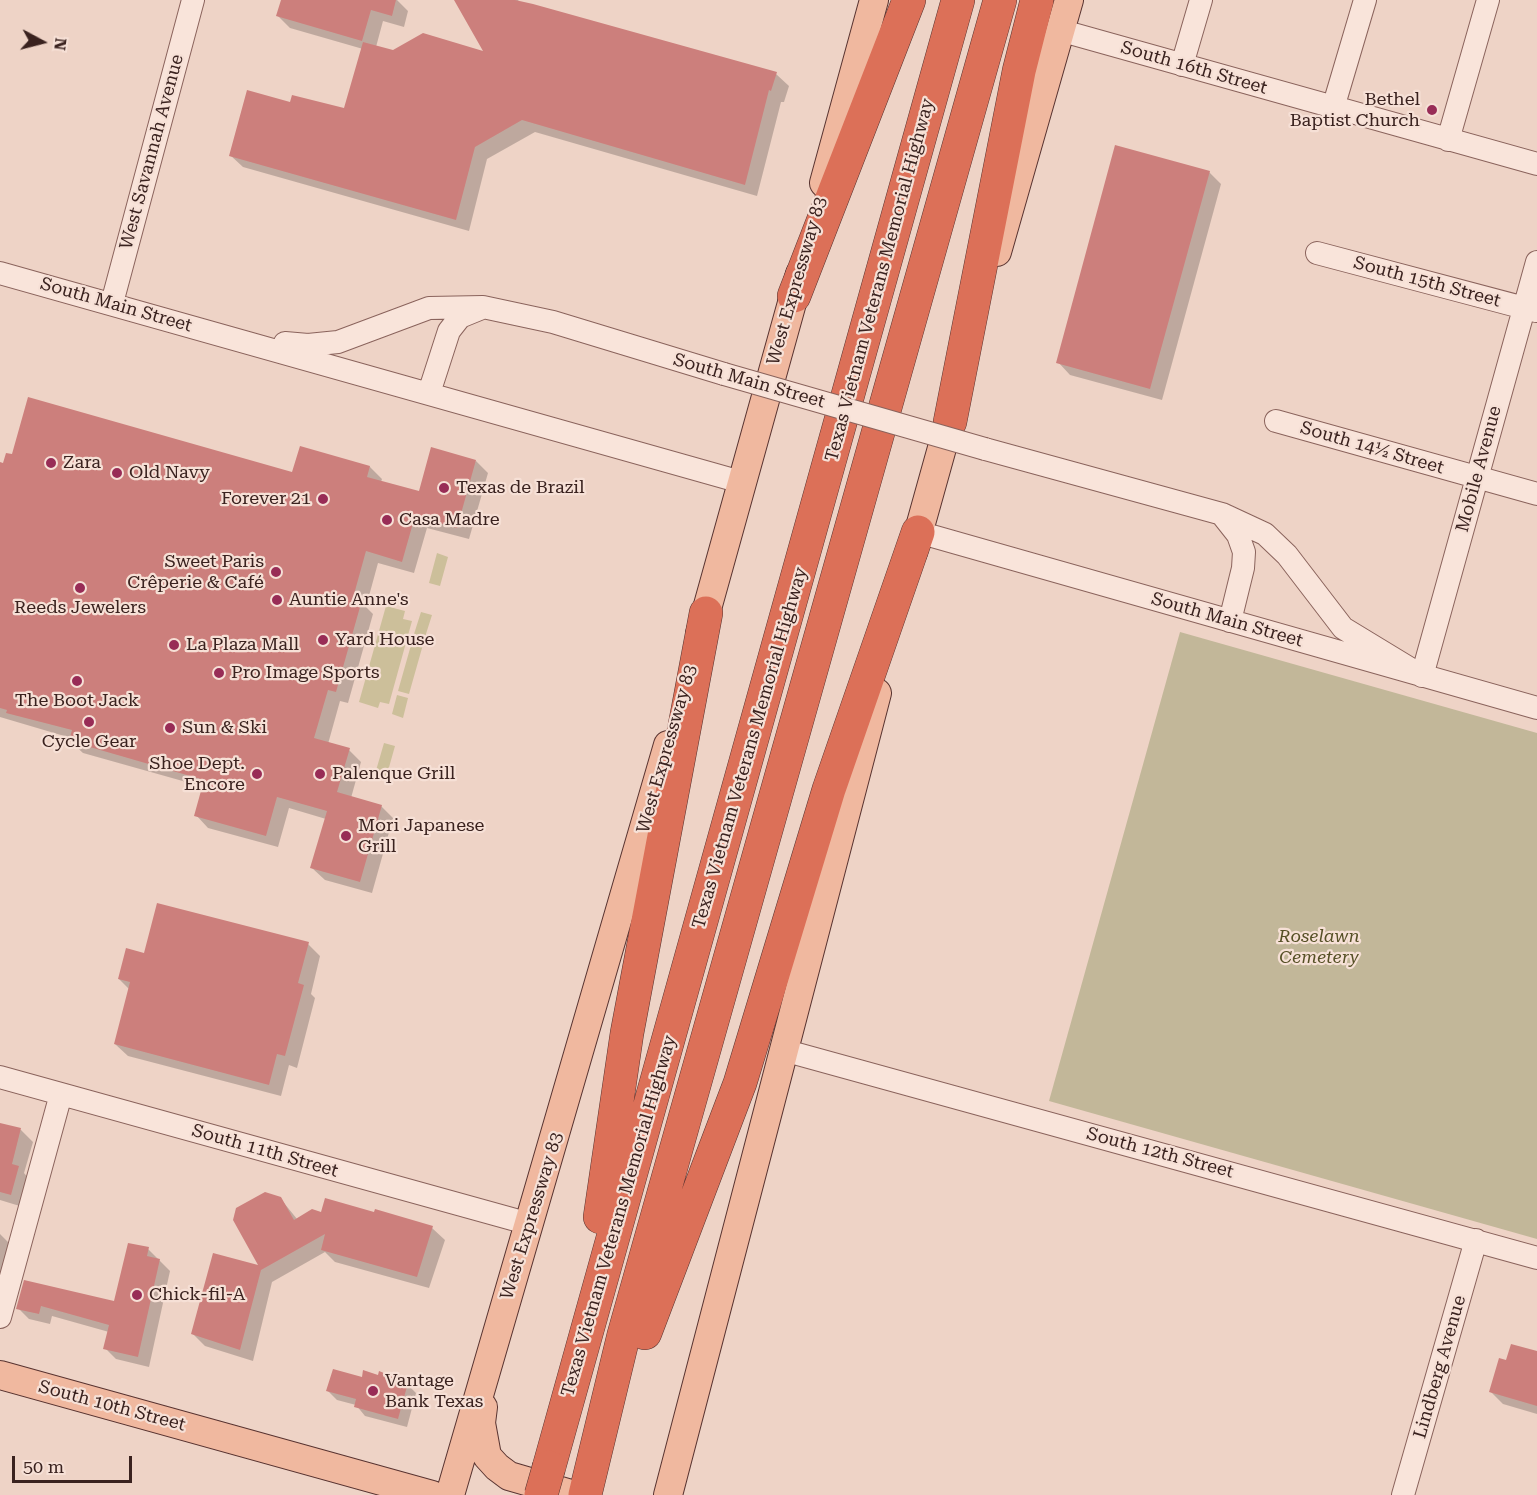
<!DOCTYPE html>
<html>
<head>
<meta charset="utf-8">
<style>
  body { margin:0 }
  #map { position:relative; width:1537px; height:1495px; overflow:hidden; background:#eed3c6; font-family:"Roboto Serif",serif }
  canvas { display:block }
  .north { position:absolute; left:12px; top:12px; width:60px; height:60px; -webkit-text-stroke:4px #f6e0d6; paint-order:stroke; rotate:97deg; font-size:16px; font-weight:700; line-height:24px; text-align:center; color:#3a221f }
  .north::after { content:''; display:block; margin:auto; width:21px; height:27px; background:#3a221f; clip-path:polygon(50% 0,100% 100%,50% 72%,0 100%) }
  .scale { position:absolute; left:12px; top:1456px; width:120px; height:27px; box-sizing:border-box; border:3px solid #3a221f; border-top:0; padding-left:8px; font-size:18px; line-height:21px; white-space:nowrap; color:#3a221f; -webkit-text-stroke:4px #f6e0d6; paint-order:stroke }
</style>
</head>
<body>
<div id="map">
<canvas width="1537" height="1495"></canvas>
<div class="north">N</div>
<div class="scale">50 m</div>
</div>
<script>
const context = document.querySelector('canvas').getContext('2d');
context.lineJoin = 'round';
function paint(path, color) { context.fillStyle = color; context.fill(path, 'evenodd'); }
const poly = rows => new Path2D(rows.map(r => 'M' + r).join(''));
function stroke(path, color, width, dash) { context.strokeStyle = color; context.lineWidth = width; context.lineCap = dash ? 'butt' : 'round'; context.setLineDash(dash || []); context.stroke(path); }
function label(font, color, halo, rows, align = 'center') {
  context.font = font + ' "Roboto Serif",serif'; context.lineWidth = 4.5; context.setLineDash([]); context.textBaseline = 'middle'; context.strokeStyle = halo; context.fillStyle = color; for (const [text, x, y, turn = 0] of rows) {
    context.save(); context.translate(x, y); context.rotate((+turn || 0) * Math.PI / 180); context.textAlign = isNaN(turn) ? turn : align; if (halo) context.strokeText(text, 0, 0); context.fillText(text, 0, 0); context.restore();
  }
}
paint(poly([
  [437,553,448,557,440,586,429,583],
  [386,606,405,611,403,619,412,621,389,704,380,702,378,708,359,702],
  [421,612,432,615,425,637,414,634],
  [413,638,424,641,409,694,398,691],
  [397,695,408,698,403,718,392,714],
  [384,743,395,746,386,778,375,774]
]), '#ccbf9a');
paint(poly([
  [1180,632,1537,733,1537,1239,1049,1101]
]), '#c2b799');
paint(poly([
  [282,0,397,0,408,11,404,27,383,21,376,47,394,51,486,53,456,0,518,0,520,3,776,74,789,86,784,102,781,102,757,196,535,132,487,159,469,231,243,167,230,155,291,104,345,110,363,49,290,28,278,16],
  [1209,172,1221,184,1162,400,1070,375,1058,362],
  [476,461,488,473,469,539,427,528,414,573,378,563,366,607,373,614,348,703,340,701,328,744,349,750,361,762,351,798,381,806,393,818,372,893,325,880,312,868,326,819,289,808,278,847,208,828,196,815,204,787,83,753,70,741,71,738,0,717,0,464,294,474,370,467,382,479,381,482,420,493],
  [308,944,320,956,311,994,315,998,297,1068,289,1065,281,1096,128,1056,115,1044,129,989,119,979,145,955],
  [0,1124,21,1130,33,1142,24,1173,30,1180,23,1207,0,1200],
  [280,1198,297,1219,322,1214,375,1214,376,1211,432,1228,445,1240,429,1288,335,1262,325,1252,272,1282,253,1361,205,1346,193,1334,261,1267],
  [0,1234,10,1244,0,1283],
  [148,1249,170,1271,149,1367,116,1359,105,1348,109,1332,52,1316,50,1324,29,1319,18,1308,25,1282,115,1303],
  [1537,1353,1537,1414,1503,1404,1491,1392,1507,1362],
  [379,1377,407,1384,416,1393,407,1427,365,1416,356,1405,337,1400,328,1391]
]), '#0003');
paint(poly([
  [281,0,396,0,392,16,371,10,362,41,276,16],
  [454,0,515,0,533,4,777,72,771,91,769,90,745,185,522,120,475,147,456,220,229,156,247,90,290,102,292,95,344,108,363,42,393,50,423,33,483,51],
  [1115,145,1210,171,1150,389,1056,363],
  [28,397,292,472,300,446,370,466,367,477,419,491,431,447,476,460,457,528,415,516,402,562,366,551,353,598,362,600,336,692,328,690,314,738,350,748,337,792,382,805,360,882,310,868,327,811,277,797,266,836,194,816,204,780,69,741,72,730,6,713,7,710,0,708,0,462,3,463,6,453,12,454],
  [157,903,309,942,298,983,304,985,285,1056,277,1054,269,1085,114,1044,130,982,118,979,126,948,144,953],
  [0,1123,21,1128,12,1164,19,1166,11,1195,0,1192],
  [265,1192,281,1197,294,1220,312,1209,321,1212,325,1198,374,1212,375,1209,433,1226,417,1277,321,1250,325,1234,261,1270,240,1350,191,1334,213,1253,258,1265,233,1220,236,1208],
  [128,1243,149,1247,147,1256,160,1259,138,1357,103,1349,109,1325,41,1306,39,1314,16,1309,24,1280,114,1301],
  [1511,1344,1537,1351,1537,1406,1489,1392,1499,1358,1506,1360],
  [333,1369,362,1377,363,1370,378,1375,379,1371,408,1383,398,1419,354,1407,356,1399,326,1391]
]), '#cc7f7c');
const minor = poly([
  [1059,30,1537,164],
  [1182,65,1201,0],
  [1333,108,1365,0],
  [1448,140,1488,0],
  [1317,253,1536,311],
  [0,273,741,482],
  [112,303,193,0],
  [285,343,308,345,338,342,429,308,483,307,553,322,724,374],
  [429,393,449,331,460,317,482,308],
  [1276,421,1537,494],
  [985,449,1222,514,1265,534,1287,555,1343,628,1422,676,1537,262],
  [1223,516,1238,535,1244,552,1243,568,1230,621],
  [918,532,1537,708],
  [783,1050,1537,1258],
  [0,1077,530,1224],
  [0,1317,61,1094],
  [1403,1495,1476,1240]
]);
const major = poly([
  [824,183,874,0],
  [997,252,1069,0],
  [913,552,952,412],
  [700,634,800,274],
  [0,1375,432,1495],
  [483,1407,481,1423,487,1456,497,1467,509,1476,574,1495],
  [450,1495,668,745],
  [668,1495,877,693]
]);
const highway = poly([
  [794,296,909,0],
  [950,422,1019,71,1037,0],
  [600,1217,627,1033,706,613],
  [645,1333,740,1083,829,789,918,532],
  [549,1467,958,0],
  [585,1495,624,1334,1000,0]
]);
stroke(minor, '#8a635c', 24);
stroke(major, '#583330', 30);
stroke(highway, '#583330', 34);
stroke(minor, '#f9e4da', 22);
stroke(major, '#f0b89f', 28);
stroke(highway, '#dc7058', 33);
const minorBridge = poly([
  [724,374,985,449]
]);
const highwayBridge = poly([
  [541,1495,549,1467]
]);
stroke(minorBridge, '#8a635c', 24, []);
stroke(highwayBridge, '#583330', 34, []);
stroke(minorBridge, '#f9e4da', 22);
stroke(highwayBridge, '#dc7058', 33);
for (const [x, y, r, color] of [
  [1432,110,6,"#982c56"],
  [51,463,6,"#982c56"],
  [117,473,6,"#982c56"],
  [444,488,6,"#982c56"],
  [323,499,6,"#982c56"],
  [387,520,6,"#982c56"],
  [276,572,6,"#982c56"],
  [80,588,6,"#982c56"],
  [277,600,6,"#982c56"],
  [323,640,6,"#982c56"],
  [174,645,6,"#982c56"],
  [219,673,6,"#982c56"],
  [77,681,6,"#982c56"],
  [89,722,6,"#982c56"],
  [170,728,6,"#982c56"],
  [257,774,6,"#982c56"],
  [320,774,6,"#982c56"],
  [346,836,6,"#982c56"],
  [137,1295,6,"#982c56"],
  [373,1391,6,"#982c56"]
]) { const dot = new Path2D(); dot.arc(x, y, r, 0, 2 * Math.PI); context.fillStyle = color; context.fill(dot); stroke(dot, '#f6e0d6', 2); }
label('18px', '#3a221f', '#f6e0d6', [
  ["South 16th Street",1194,68,16],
  ["West Savannah Avenue",152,152,-75],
  ["Texas Vietnam Veterans Memorial Highway",880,280,-75],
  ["West Expressway 83",797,281,-74],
  ["South 15th Street",1427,282,15],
  ["South Main Street",116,305,16],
  ["South Main Street",749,381,16],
  ["South 14½ Street",1372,448,16],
  ["Mobile Avenue",1479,469,-75],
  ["South Main Street",1227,620,16],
  ["Texas Vietnam Veterans Memorial Highway",750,748,-74],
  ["West Expressway 83",667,749,-74],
  ["South 11th Street",265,1151,16],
  ["South 12th Street",1160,1153,15],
  ["West Expressway 83",532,1216,-73],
  ["Texas Vietnam Veterans Memorial Highway",619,1216,-74],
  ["Lindberg Avenue",1440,1367,-74],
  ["South 10th Street",112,1406,15]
]);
label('18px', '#3a221f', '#f6e0d6', [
  ["Bethel",1420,100,"right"],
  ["Baptist Church",1420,121,"right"],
  ["Zara",63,463],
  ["Old Navy",129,473],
  ["Texas de Brazil",456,488],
  ["Forever 21",311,499,"right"],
  ["Casa Madre",399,520],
  ["Sweet Paris",264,562,"right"],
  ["Crêperie & Café",264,583,"right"],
  ["Auntie Anne's",289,600],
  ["Reeds Jewelers",80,608,"center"],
  ["Yard House",335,640],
  ["La Plaza Mall",186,645],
  ["Pro Image Sports",231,673],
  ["The Boot Jack",77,701,"center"],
  ["Sun & Ski",182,728],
  ["Cycle Gear",89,742,"center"],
  ["Shoe Dept.",245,764,"right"],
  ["Encore",245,785,"right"],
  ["Palenque Grill",332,774],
  ["Mori Japanese",358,826],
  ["Grill",358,847],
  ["Chick-fil-A",149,1295],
  ["Vantage",385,1381],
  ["Bank Texas",385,1402]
], 'left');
label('italic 18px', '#565026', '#f6e0d6', [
  ["Roselawn",1319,937],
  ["Cemetery",1319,958]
]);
</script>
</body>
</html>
